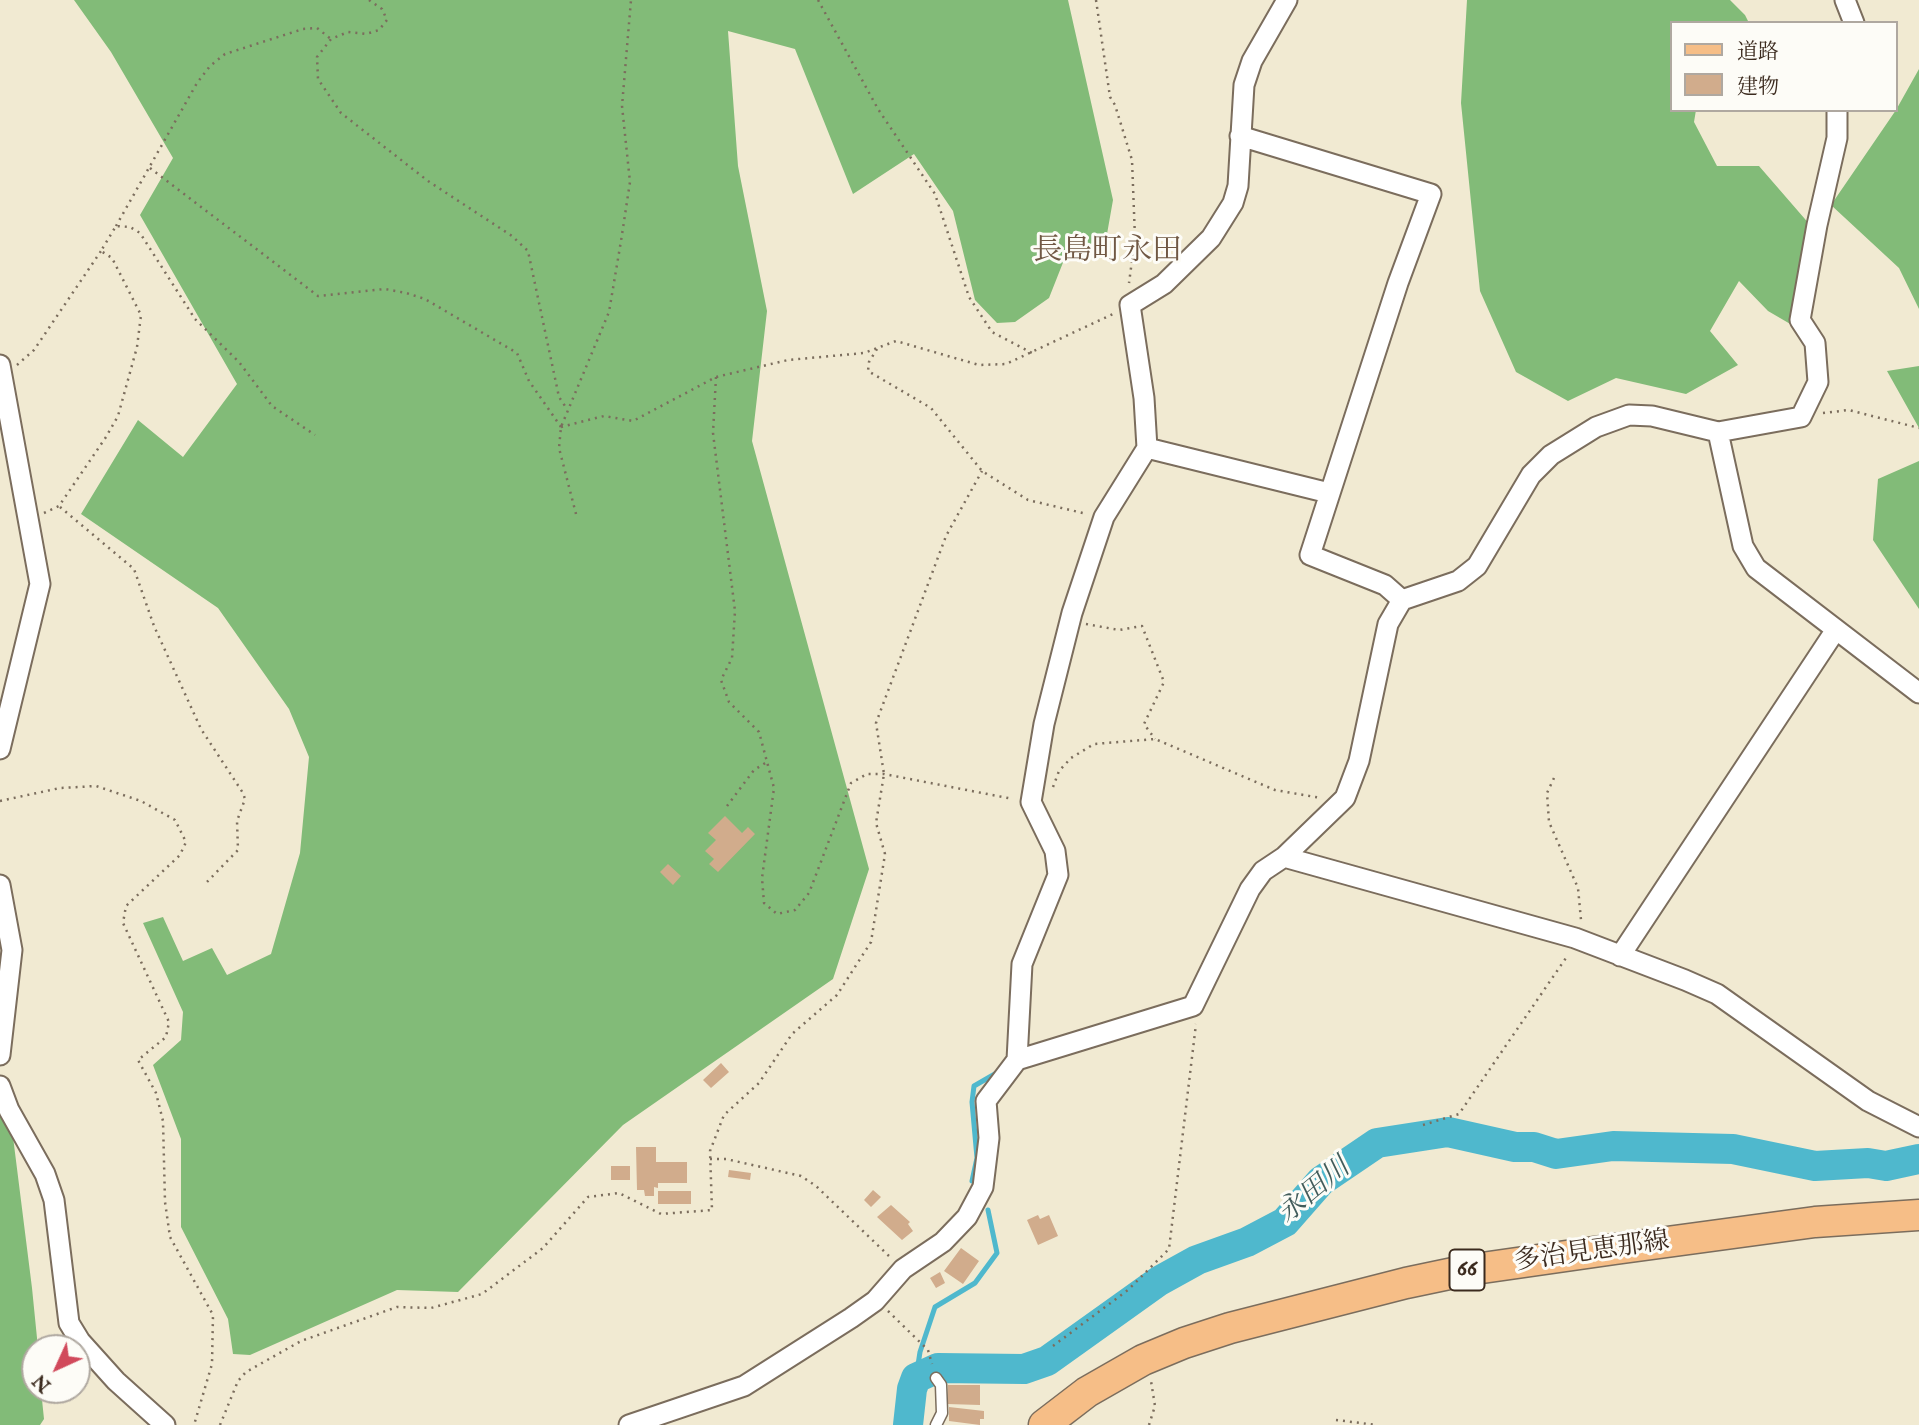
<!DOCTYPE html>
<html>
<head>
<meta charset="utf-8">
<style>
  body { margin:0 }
  #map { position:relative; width:1919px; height:1425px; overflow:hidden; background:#f1ead2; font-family:"IM FELL English","Noto Serif JP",serif }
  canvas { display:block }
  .legend { position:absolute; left:1670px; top:21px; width:228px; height:91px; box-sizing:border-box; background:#fdfcf7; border:2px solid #afa8a0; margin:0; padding:9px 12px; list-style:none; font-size:21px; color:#3b2a1e }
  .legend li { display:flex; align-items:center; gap:14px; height:35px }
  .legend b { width:35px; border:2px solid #afa8a0 }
  .north { position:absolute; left:21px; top:1334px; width:70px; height:70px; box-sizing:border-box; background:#fdfcf7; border:2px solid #afa8a0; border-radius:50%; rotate:225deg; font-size:19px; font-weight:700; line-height:28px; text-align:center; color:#3b2a1e }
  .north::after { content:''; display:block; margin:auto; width:24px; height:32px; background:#d1495b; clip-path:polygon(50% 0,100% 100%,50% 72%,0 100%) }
</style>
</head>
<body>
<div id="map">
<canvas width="1919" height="1425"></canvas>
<ul class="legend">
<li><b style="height:9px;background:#f6be87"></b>道路</li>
<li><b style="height:19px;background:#d1ac8c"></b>建物</li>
</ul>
<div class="north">N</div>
</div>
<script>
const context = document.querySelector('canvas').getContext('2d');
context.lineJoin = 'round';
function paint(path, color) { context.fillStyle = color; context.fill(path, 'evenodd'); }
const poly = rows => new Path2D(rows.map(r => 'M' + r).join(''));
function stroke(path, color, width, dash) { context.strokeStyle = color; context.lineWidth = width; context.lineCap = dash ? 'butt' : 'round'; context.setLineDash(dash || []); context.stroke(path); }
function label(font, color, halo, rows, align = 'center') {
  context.font = font + ' "IM FELL English","Noto Serif JP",serif'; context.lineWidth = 6; context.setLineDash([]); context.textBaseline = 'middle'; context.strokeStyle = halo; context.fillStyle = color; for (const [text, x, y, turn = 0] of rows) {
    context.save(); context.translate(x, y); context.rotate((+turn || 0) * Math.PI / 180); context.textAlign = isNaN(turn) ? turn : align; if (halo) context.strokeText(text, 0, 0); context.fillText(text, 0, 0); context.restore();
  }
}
paint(poly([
  [74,0,1068,0,1113,200,1107,234,1064,260,1049,298,1015,322,997,323,975,300,953,211,914,154,853,194,795,49,728,31,738,166,767,311,752,441,869,869,833,979,623,1125,458,1292,397,1290,250,1355,233,1354,228,1319,181,1227,181,1139,153,1065,181,1040,183,1012,143,923,163,917,183,961,212,948,227,975,271,954,300,853,309,757,289,709,218,608,81,514,138,420,183,457,237,384,140,215,173,158,111,52],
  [1467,0,1730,0,1745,15,1749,23,1672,23,1672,110,1696,110,1694,122,1717,166,1759,166,1811,226,1792,325,1768,311,1739,281,1710,331,1738,365,1686,394,1616,378,1568,401,1516,372,1480,291,1461,103],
  [1919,69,1919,309,1899,268,1831,205,1896,110],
  [1919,366,1919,428,1887,371],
  [1919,461,1919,609,1873,540,1878,479],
  [0,1087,10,1113,32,1288,38,1348,35,1348,35,1390,41,1390,44,1419,40,1425,0,1425]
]), '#82bb78');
stroke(poly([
  [972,1181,977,1158,972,1102,974,1086,1000,1071],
  [916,1378,920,1352,935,1307,975,1283,997,1253,988,1210]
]), '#4fb8cd', 5);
stroke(poly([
  [908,1425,912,1389,916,1378,938,1368,1024,1369,1047,1361,1159,1281,1197,1260,1247,1242,1285,1222,1321,1181,1377,1143,1448,1132,1515,1147,1534,1147,1556,1154,1613,1146,1733,1149,1815,1166,1868,1163,1886,1166,1919,1159]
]), '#4fb8cd', 30);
paint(poly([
  [725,816,742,833,748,827,755,834,718,872,709,864,714,859,705,851,716,840,708,833],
  [668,864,681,876,673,885,660,872],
  [721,1063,729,1072,711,1088,703,1080],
  [636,1147,656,1147,656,1162,687,1162,687,1183,658,1183,658,1188,654,1187,654,1196,645,1196,644,1190,637,1190],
  [611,1166,630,1166,630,1180,611,1180],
  [729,1170,751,1173,750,1180,728,1177],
  [873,1190,881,1197,871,1207,864,1200],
  [658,1191,691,1191,691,1204,658,1204],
  [891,1205,910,1222,908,1224,913,1231,902,1240,877,1217],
  [1038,1215,1040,1219,1049,1215,1058,1236,1038,1245,1027,1220],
  [961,1248,979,1261,963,1284,944,1271],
  [940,1272,945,1283,936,1288,930,1278],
  [948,1385,980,1385,980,1405,947,1404],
  [949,1407,984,1411,984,1419,980,1419,980,1425,949,1421]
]), '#d1ac8c');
const service = poly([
  [936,1378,941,1385,942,1413,936,1425]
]);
const minor = poly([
  [1845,0,1854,23],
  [1240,136,1431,194,1398,283,1310,555,1385,585,1402,600],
  [0,365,40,584,0,749],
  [1718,432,1743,546,1756,568,1919,693],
  [1147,448,1329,493],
  [1284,857,1575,938,1685,980,1717,994,1868,1101,1919,1127],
  [0,885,12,950,0,1055],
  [1620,956,1835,631],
  [1017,1060,1022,964,1058,875,1055,851,1031,802,1044,724,1072,613,1104,517,1147,448,1144,398,1130,305,1164,284,1211,238,1233,203,1238,186,1244,85,1252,61,1287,0],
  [0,1086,9,1110,45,1174,54,1200,69,1323,80,1341,116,1381,165,1425],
  [629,1425,744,1386,851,1318,875,1301,903,1269,943,1242,967,1217,983,1187,989,1138,986,1101,1017,1060,1193,1006,1250,889,1263,871,1284,857,1345,798,1359,761,1388,624,1402,600,1458,581,1477,566,1531,475,1551,455,1596,427,1629,415,1652,416,1718,432,1801,417,1818,382,1815,343,1800,320,1817,225,1837,138,1837,110]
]);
const primary = poly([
  [1044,1425,1087,1392,1143,1360,1184,1343,1230,1328,1406,1283,1468,1270,1615,1249,1815,1222,1919,1215]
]);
stroke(service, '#7b6d5d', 13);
stroke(minor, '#7b6d5d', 23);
stroke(primary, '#7b6d5d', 33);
stroke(poly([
  [369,0,382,9,387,20,379,30,366,34,348,32,331,39,317,57,318,79,341,113,428,181,512,236,528,251,559,397,567,409],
  [818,0,878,109,935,194,969,297,992,332,1032,353],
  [1096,0,1110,97,1115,105,1132,160,1135,238,1129,283],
  [150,168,318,296,385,289,406,293,425,299,517,353,529,381,561,427],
  [116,226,197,83,210,66,225,54,303,29,317,28,331,39],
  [877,349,869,362,868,371,931,408,982,471,1028,500,1087,514],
  [17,365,34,350,101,251],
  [716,377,713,433,735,611,732,658,721,680,729,702,759,732,774,788,762,878,764,903,777,914,795,910,809,893,851,783,867,774,884,774,1013,799],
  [1823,413,1849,410,1919,428],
  [561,427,604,416,633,421,716,377,788,360,864,353,896,341,979,365,1006,364,1113,314],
  [60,507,134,569,154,626,201,729,243,793,245,799,237,821,238,850,206,883],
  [44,513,59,506,106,437,118,416,137,347,141,315,112,258,101,251,116,226,130,227,140,233,195,319,239,362,272,406,315,435],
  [576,514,559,448,561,427,609,312,621,241,630,182,622,106,631,0],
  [1086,624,1119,630,1142,626,1164,682,1144,724,1155,739],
  [1554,778,1547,793,1549,822,1578,888,1581,920],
  [1053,787,1059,771,1071,758,1094,744,1155,739,1275,790,1321,798],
  [0,801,60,788,96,786,141,801,175,820,186,842,180,855,126,906,123,923,169,1022,166,1037,138,1060,156,1093,163,1121,165,1202,170,1237,213,1315,212,1364,194,1425],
  [727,806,754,770,767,762],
  [1423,1125,1459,1114,1568,955],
  [710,1159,726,1159,801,1176,816,1186,890,1257],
  [888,1311,928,1350,932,1364],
  [1053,1346,1128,1290,1169,1249,1196,1024],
  [1336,1420,1377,1425],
  [220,1425,238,1381,246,1372,301,1341,397,1307,431,1308,482,1294,543,1248,588,1197,619,1193,661,1214,712,1210,710,1151,724,1115,759,1083,792,1034,837,995,871,942,885,854,876,823,884,774,876,723,946,536,982,471],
  [1149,1425,1155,1406,1151,1381]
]), '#7b6d5d', 2.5, [2, 5]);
stroke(service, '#fff', 10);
stroke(minor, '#fff', 19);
stroke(primary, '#f6be87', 30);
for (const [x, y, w] of [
  [1467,1270,35]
]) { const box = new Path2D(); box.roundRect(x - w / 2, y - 20.5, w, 41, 5); context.fillStyle = '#fdfcf7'; context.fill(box); stroke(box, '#3b2a1e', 2); }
label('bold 24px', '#3b2a1e', null, [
  ["66",1467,1270]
]);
label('26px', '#3b2a1e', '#fdfcf7', [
  ["多治見恵那線",1592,1253,-8]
]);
label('italic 28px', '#425c5b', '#fdfcf7', [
  ["永田川",1315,1192,-40]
]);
label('30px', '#705844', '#fdfcf7', [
  ["長島町永田",1107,253]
]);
</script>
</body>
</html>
